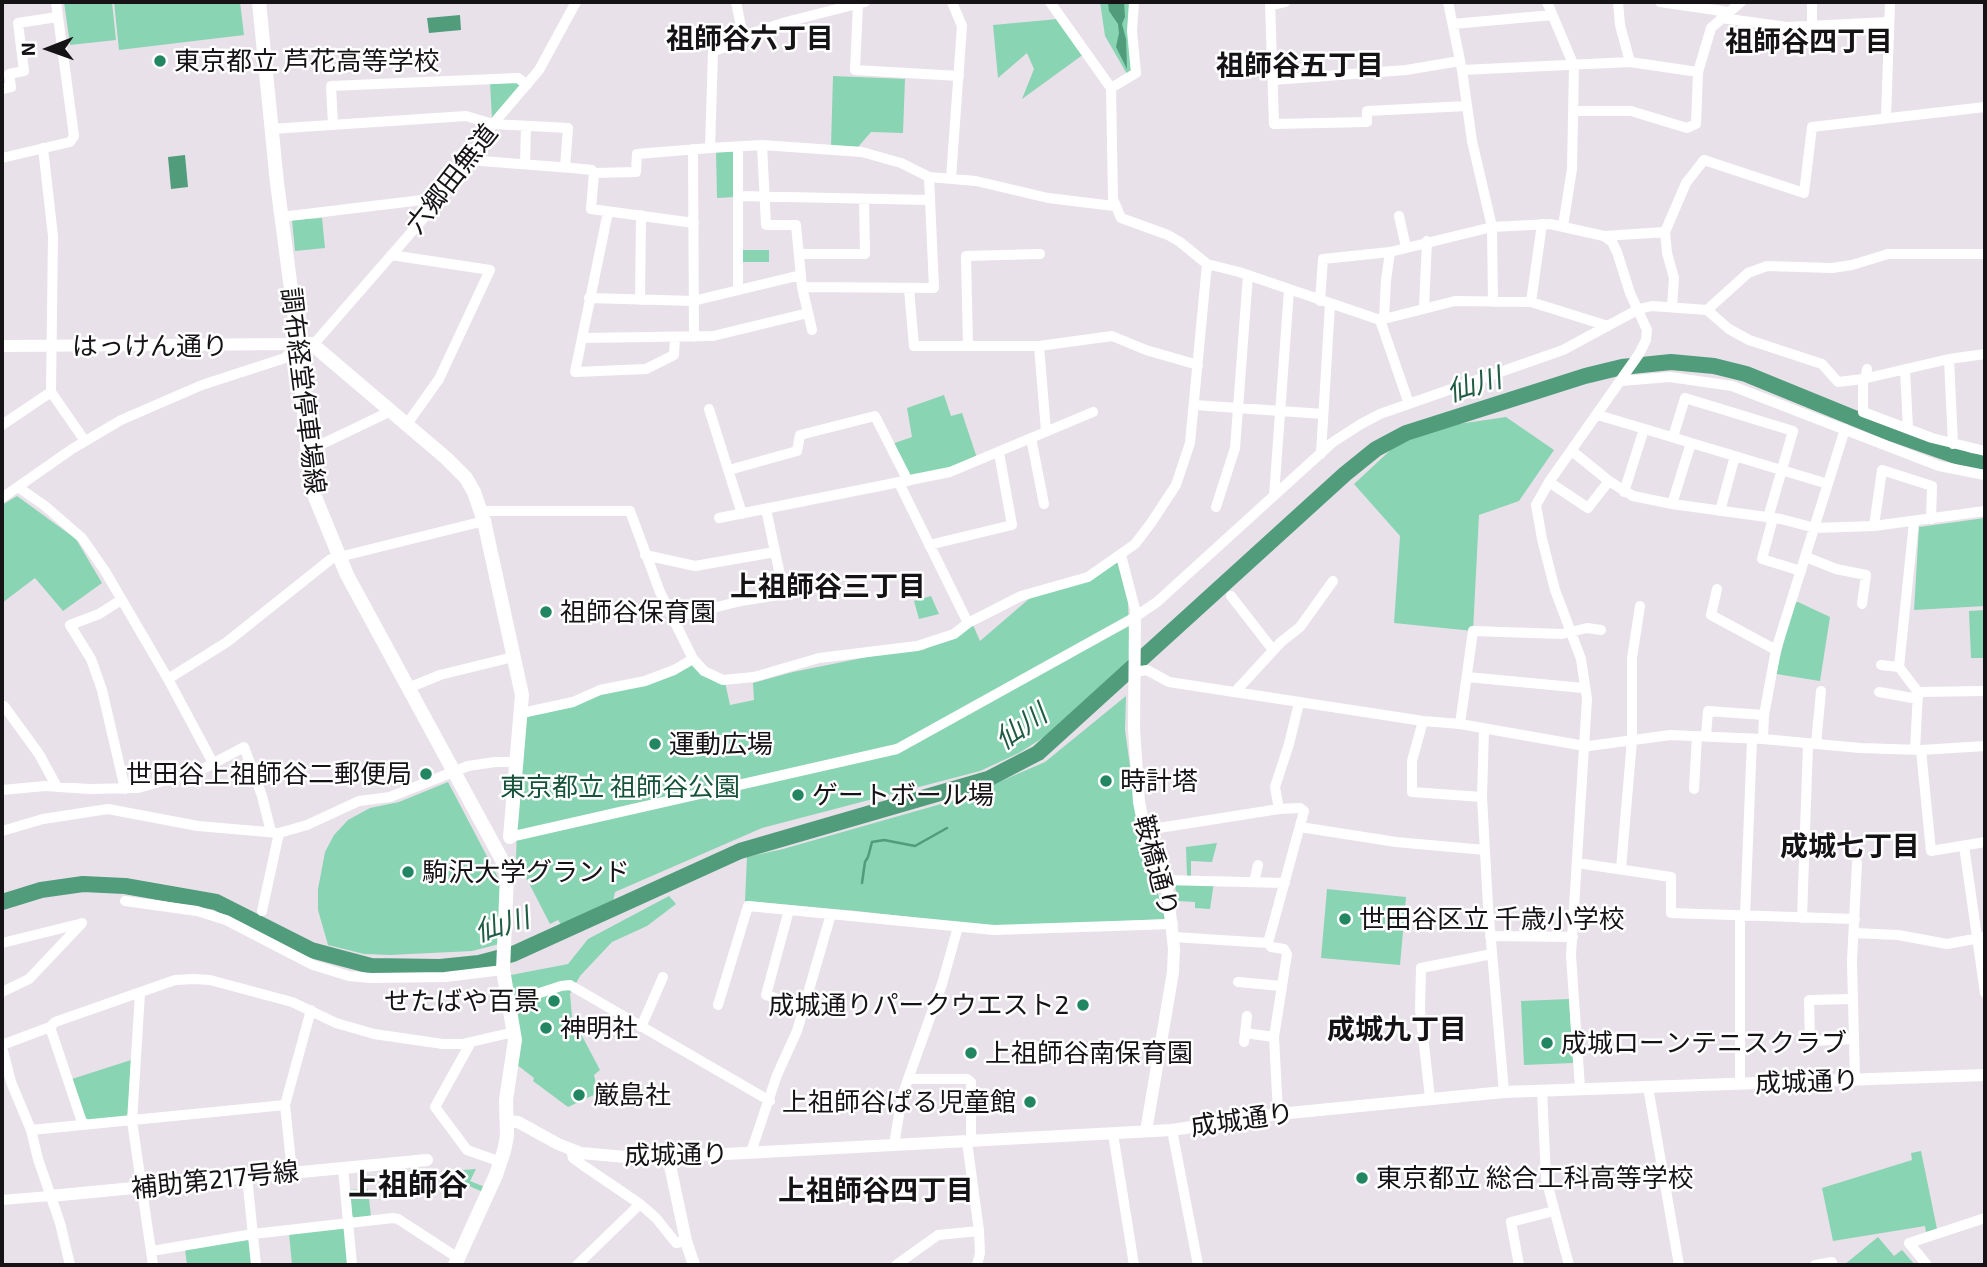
<!DOCTYPE html>
<html>
<head>
<meta charset="utf-8">
<style>
  body { margin:0 }
  #map { position:relative; width:1987px; height:1267px; overflow:hidden; background:#e9e1e9; font-family:"Exo 2",sans-serif }
  canvas { display:block }
  .frame { position:absolute; inset:0; border:4px solid #161316; pointer-events:none }
  .north { position:absolute; left:14px; top:14px; width:70px; height:70px; -webkit-text-stroke:5px #fff; paint-order:stroke; rotate:269deg; font-size:19px; font-weight:700; line-height:28px; text-align:center; color:#161316 }
  .north::after { content:''; display:block; margin:auto; width:24px; height:32px; background:#161316; clip-path:polygon(50% 0,100% 100%,50% 72%,0 100%) }
</style>
</head>
<body>
<div id="map">
<canvas width="1987" height="1267"></canvas>
<div class="frame"></div>
<div class="north">N</div>
</div>
<script>
const context = document.querySelector('canvas').getContext('2d');
context.lineJoin = 'round';
function paint(path, color) { context.fillStyle = color; context.fill(path, 'evenodd'); }
const poly = rows => new Path2D(rows.map(r => 'M' + r).join(''));
function stroke(path, color, width, dash) { context.strokeStyle = color; context.lineWidth = width; context.lineCap = dash ? 'butt' : 'round'; context.setLineDash(dash || []); context.stroke(path); }
function label(font, color, halo, rows, align = 'center') {
  context.font = font + ' "Exo 2","Noto Sans JP",sans-serif'; context.lineWidth = 5; context.setLineDash([]); context.textBaseline = 'middle'; context.strokeStyle = halo; context.fillStyle = color; for (const [text, x, y, turn = 0] of rows) {
    context.save(); context.translate(x, y); context.rotate((+turn || 0) * Math.PI / 180); context.textAlign = isNaN(turn) ? turn : align; if (halo) context.strokeText(text, 0, 0); context.fillText(text, 0, 0); context.restore();
  }
}
paint(poly([
  [64,2,112,2,116,40,70,45],
  [114,2,240,2,244,35,119,50],
  [1100,2,1131,2,1131,71,1127,74,1105,36],
  [1058,19,1084,54,1022,99,1034,69,1027,53,998,78,993,25],
  [833,76,905,79,903,133,871,132,858,147,831,146],
  [517,80,523,85,492,119,490,82],
  [716,150,734,150,735,197,717,198],
  [322,218,325,248,295,251,292,220],
  [739,250,769,250,769,262,739,262],
  [944,395,951,416,962,413,977,458,949,470,909,477,892,444,912,437,907,408],
  [1506,417,1554,450,1519,501,1479,515,1473,631,1394,623,1400,536,1354,484,1411,431],
  [17,496,76,539,102,583,63,611,35,578,2,603,2,505],
  [1985,518,1985,606,1914,610,1919,527],
  [1117,561,1128,603,1130,659,1044,737,1019,753,980,771,762,828,615,892,613,902,564,929,558,920,550,924,516,858,519,775,524,718,690,663,725,682,730,705,754,700,753,683,793,672,887,653,923,650,973,625,980,641,1030,598],
  [931,596,939,614,919,619,914,601],
  [1798,602,1830,617,1820,681,1776,674,1793,603],
  [1985,610,1985,658,1971,658,1969,611],
  [1126,696,1125,730,1137,817,1165,919,996,927,857,911,745,901,747,857,783,849,962,798,1045,762],
  [448,782,502,885,499,944,472,951,390,955,364,954,328,945,318,910,318,889,325,852,334,835,348,820,370,808,399,802],
  [1217,843,1212,862,1191,861,1191,876,1187,876,1186,847],
  [1174,881,1214,882,1210,909,1195,908,1195,902,1178,901],
  [1327,889,1406,897,1400,965,1321,958],
  [669,896,676,904,647,926,612,942,580,976,570,994,572,1017,600,1070,594,1075,598,1093,568,1107,533,1081,534,1078,516,1064,511,975,568,964,588,939],
  [1569,999,1573,1063,1524,1065,1521,1001],
  [131,1060,128,1114,125,1117,89,1120,84,1117,72,1079],
  [1921,1151,1937,1229,1926,1232,1925,1226,1833,1241,1822,1188,1912,1160,1911,1153],
  [476,1169,470,1181,485,1187,483,1192,469,1186,466,1190,442,1177,449,1171],
  [368,1189,371,1217,355,1218,352,1216,349,1190],
  [344,1226,348,1265,292,1265,289,1233],
  [1878,1237,1894,1256,1902,1250,1915,1265,1844,1265],
  [247,1240,251,1242,252,1265,187,1265,185,1249]
]), '#89d4b2');
paint(poly([
  [1108,2,1124,2,1125,17,1122,24,1126,39,1127,69,1116,47,1119,33,1118,24,1109,11],
  [460,15,461,30,429,33,427,18],
  [185,155,188,187,171,189,168,157]
]), '#509c7b');
stroke(poly([
  [862,883,865,862,868,857,872,842,884,840,915,846,947,828]
]), '#509c7b', 2.5);
stroke(poly([
  [2,902,41,890,83,884,125,886,216,902,311,950,371,966,440,967,479,963,513,954,740,851,988,779,1038,753,1345,474,1376,449,1406,433,1585,376,1622,367,1671,362,1714,366,1746,374,1893,434,1970,461,1985,462]
]), '#509c7b', 16);
stroke(poly([
  [736,2,743,36],
  [865,2,786,22,743,36,726,47,713,51,710,148,762,145,862,152,901,163,929,177,976,181,1048,198,1114,206],
  [1050,2,1111,88,1113,199,1121,218,1168,235,1180,242,1207,264,1239,272,1380,320,1455,301,1531,302,1608,326],
  [1270,2,1274,124,1367,122,1367,111,1467,106],
  [1448,2,1462,70,1472,141,1492,227,1493,302],
  [1547,2,1574,66,1572,169,1563,226],
  [1618,2,1620,25,1630,62],
  [1660,2,1729,12],
  [858,4,855,70,959,76],
  [1271,5,1285,2],
  [1721,18,1787,27,1889,22],
  [1453,24,1552,15],
  [1812,25,1812,2],
  [1462,70,1630,62,1698,72],
  [1273,80,1406,70,1460,61],
  [1111,88,1136,73,1132,31,1134,2],
  [2,89,11,87,9,74,24,71,18,23,57,17],
  [1574,111,1631,111,1687,128,1696,124,1698,72,1711,28,1741,2],
  [1886,118,1890,2],
  [333,125,331,86,518,78,527,85],
  [271,129,466,116,493,124,568,128,565,167],
  [762,145,766,225,796,225,802,287,812,330],
  [738,147,738,290],
  [43,148,53,236,51,392,85,441],
  [693,149,694,337],
  [2,158,70,142,74,136,56,2],
  [468,160,572,168,592,170,594,173,636,172,637,154,710,148],
  [525,164,526,126],
  [594,173,591,209,694,223],
  [951,178,962,26,952,2],
  [739,196,928,200],
  [608,212,575,372,646,369,674,355,675,337],
  [1399,216,1406,247],
  [281,217,439,198],
  [1604,236,1665,232],
  [800,254,865,254,864,199],
  [391,255,490,270,439,379,407,424],
  [802,287,934,288,929,177],
  [909,289,914,346,1039,346,1112,336,1146,350,1198,365],
  [589,298,693,301,801,275],
  [640,300,641,215],
  [1320,301,1323,259,1390,252],
  [1531,302,1542,224],
  [1672,307,1674,278,1667,253,1665,232,1686,183,1704,160,1804,193,1812,127,1985,107],
  [1424,308,1427,241],
  [1707,310,1748,273,1767,266,1832,268,1852,265,1888,254,1985,254],
  [1384,319,1386,280,1390,252,1492,227,1550,224,1604,236,1612,242,1617,252,1630,293,1647,330,1646,340,1639,354,1549,482,1536,505,1542,539,1555,590,1581,659,1587,699,1571,955,1580,1088],
  [1380,320,1409,404],
  [582,338,713,336,808,313],
  [313,345,429,212,493,124,539,70,576,2],
  [968,346,966,256,1040,254],
  [1039,346,1046,431],
  [1949,359,1953,444],
  [1867,369,1866,375,1863,379,1863,412,1932,438,1985,451],
  [1905,370,1908,428],
  [1621,381,1670,377,1732,386,1939,466,1985,475],
  [1195,405,1323,414],
  [709,409,742,514],
  [1598,415,1828,484],
  [2,425,51,392],
  [1673,437,1685,398,1793,431,1768,518],
  [1031,438,1044,504],
  [307,447,320,445,391,411],
  [1572,451,1609,481,1633,496,1672,504,1781,519,1815,528,1874,526,1985,511],
  [1321,454,1330,304],
  [729,470,797,451,800,435,875,416,908,481],
  [1549,482,1588,508,1609,481],
  [899,483,968,623],
  [18,487,45,506,82,538,105,571,168,679,213,763],
  [1624,492,1644,429],
  [1274,496,1289,290],
  [2,498,72,449,121,420,202,385,285,358,298,344],
  [1672,504,1691,443],
  [1216,507,1235,448,1248,275],
  [481,511,630,511,660,592,693,659,704,671,723,680,754,677,819,658,917,646,954,634,968,623,1021,596,1088,577,1135,544,1151,523,1176,485,1190,443,1207,264],
  [1720,511,1735,456],
  [719,518,950,472,1093,412],
  [1773,518,1762,559,1801,571],
  [1914,522,1899,667,1918,692,1915,750],
  [1874,526,1882,470,1932,486,1931,519],
  [929,545,1012,525,999,453],
  [645,555,695,566,775,552],
  [1121,555,1135,609,1135,617],
  [1806,557,1836,569,1866,575,1862,604],
  [1717,589,1711,615,1776,650],
  [1231,596,1273,650],
  [121,600,99,614,70,625,91,659,102,690,125,789],
  [673,618,741,601,784,594,766,509],
  [1881,665,1899,667],
  [1134,672,1147,670,1169,682,1423,721,1460,724,1579,745,1589,746,1670,735,1763,739,1860,748,1921,750,1985,746],
  [1467,677,1583,688],
  [168,679,227,642,331,559,484,521],
  [408,688,440,675,513,657],
  [1235,692,1281,642,1300,627,1333,581],
  [1879,692,1918,699],
  [1918,692,1985,691],
  [4,706,39,754,57,787],
  [522,713,573,702,600,690,645,681,674,670,693,659],
  [1423,721,1412,761,1412,792,1482,797],
  [1460,724,1473,631,1562,634,1587,628,1601,630],
  [1484,729,1482,797,1488,906,1504,1092],
  [1706,736,1708,711,1764,715],
  [1763,739,1764,715,1776,650,1845,429],
  [1816,744,1821,691],
  [1921,750,1931,851,1985,842],
  [1694,789,1697,736],
  [2,790,45,786,89,789,138,788,199,771,244,747,262,796,271,832],
  [1300,827,1396,842,1485,850],
  [1146,830,1279,809],
  [2,831,43,819,108,809,198,826,279,833,307,825,359,801,390,797,468,766,495,762,515,762],
  [510,837,897,749,1135,617,1157,602,1333,442,1361,424,1380,414,1563,350,1639,309,1652,306,1707,310,1729,329,1749,340,1822,364,1838,382,1863,379,1949,359,1985,354],
  [1964,846,1985,993],
  [1577,863,1671,877,1671,913,1855,919],
  [1621,869,1632,740,1632,658,1640,606],
  [1164,880,1285,883],
  [1254,882,1258,865],
  [125,901,197,911,226,920,313,965,349,976,371,978,445,977,503,970],
  [789,910,766,995,804,1007],
  [262,911,279,833],
  [1740,916,1740,1084],
  [1745,916,1752,739],
  [1802,918,1808,744],
  [1854,933,1898,935,1947,944,1985,937],
  [1490,936,1573,937],
  [1174,937,1268,943],
  [2,943,79,924],
  [1238,982,1281,986],
  [2,992,29,979,82,923],
  [140,993,132,1121,153,1265],
  [1853,999,1809,1000,1810,1041,1854,1039],
  [509,1003,561,986,570,985,770,1101],
  [718,1005,748,906,994,930,1173,924],
  [50,1027,83,1125],
  [641,1027,663,977],
  [1245,1033,1274,1037],
  [471,1042,435,1107,467,1150,501,1162],
  [1244,1042,1247,1016],
  [2,1045,50,1027,55,1022,175,980,194,979,210,980,292,1002,336,1023,374,1034,443,1044,462,1044,514,1032],
  [2,1047,11,1082,31,1130,38,1159,60,1223,70,1265],
  [908,1079,967,1079,971,1082,971,1142],
  [1855,1080,1852,961,1857,863],
  [1648,1087,1679,1265],
  [1542,1090,1546,1179,1569,1265],
  [1430,1098,1420,1010,1421,968,1492,954],
  [1278,1114,1274,1037,1287,954,1284,949,1271,947,1268,943,1304,811,1300,808,1279,809,1275,787,1289,744,1299,703],
  [31,1130,285,1105],
  [1172,1130,1198,1265],
  [1113,1134,1134,1265],
  [967,1142,979,1231,980,1253,977,1265],
  [894,1145,902,1096,942,984,958,927],
  [571,1150,573,1158,584,1166,640,1204,656,1218,676,1243,686,1241],
  [751,1152,777,1075,797,1031,831,914],
  [343,1168,352,1265],
  [292,1172,285,1105,311,1010],
  [247,1177,256,1265],
  [2,1200,50,1196],
  [152,1251,253,1234,393,1218,398,1219,458,1258],
  [577,1265,640,1204],
  [896,1265,938,1235,979,1231],
  [1519,1265,1511,1222,1554,1211],
  [1815,1265,1832,1262],
  [1927,1265,1909,1243,1985,1218]
]), '#fff', 10);
stroke(poly([
  [2,346,298,344],
  [1135,617,1134,729,1139,802,1142,817,1168,894,1174,949,1173,972,1146,1131],
  [506,1121,518,1122,558,1144,581,1153,626,1157,726,1154,1172,1130,1278,1114,1504,1092,1985,1075],
  [668,1156,686,1241,694,1265],
  [50,1196,427,1160]
]), '#fff', 12);
stroke(poly([
  [259,2,277,183,296,327,309,465,315,497,347,575,502,860,507,876,503,970,515,1040,506,1100,507,1136,504,1151,496,1175,455,1265],
  [298,344,312,344,446,458,466,478,474,492,484,521,522,695,510,837]
]), '#fff', 14);
for (const [x, y, r, color] of [
  [160,61,7,"#218661"],
  [546,612,7,"#218661"],
  [655,744,7,"#218661"],
  [426,774,7,"#218661"],
  [1106,781,7,"#218661"],
  [798,795,7,"#218661"],
  [408,872,7,"#218661"],
  [1345,919,7,"#218661"],
  [554,1001,7,"#218661"],
  [1083,1005,7,"#218661"],
  [546,1028,7,"#218661"],
  [1547,1043,7,"#218661"],
  [971,1053,7,"#218661"],
  [579,1095,7,"#218661"],
  [1030,1102,7,"#218661"],
  [1362,1178,7,"#218661"]
]) { const dot = new Path2D(); dot.arc(x, y, r, 0, 2 * Math.PI); context.fillStyle = color; context.fill(dot); stroke(dot, '#fff', 2.5); }
label('26px', '#161316', '#fff', [
  ["東京都立 芦花高等学校",174,61],
  ["祖師谷保育園",560,612],
  ["運動広場",669,744],
  ["世田谷上祖師谷二郵便局",412,774,"right"],
  ["時計塔",1120,781],
  ["ゲートボール場",812,795],
  ["駒沢大学グランド",422,872],
  ["世田谷区立 千歳小学校",1359,919],
  ["せたばや百景",540,1001,"right"],
  ["成城通りパークウエスト2",1069,1005,"right"],
  ["神明社",560,1028],
  ["成城ローンテニスクラブ",1561,1043],
  ["上祖師谷南保育園",985,1053],
  ["厳島社",593,1095],
  ["上祖師谷ぱる児童館",1016,1102,"right"],
  ["東京都立 総合工科高等学校",1376,1178]
], 'left');
label('26px', '#161316', '#fff', [
  ["六郷田無道",452,179,-52],
  ["はっけん通り",150,346],
  ["調布経堂停車場線",303,391,83],
  ["鞍橋通り",1156,866,75],
  ["成城通り",1807,1082,-2],
  ["成城通り",1242,1120,-8],
  ["成城通り",676,1155,-1],
  ["補助第217号線",215,1180,-6]
]);
label('26px', '#16533b', '#fff', [
  ["東京都立 祖師谷公園",620,787]
]);
label('bold 28px', '#161316', '#fff', [
  ["祖師谷六丁目",750,39],
  ["祖師谷四丁目",1809,42],
  ["祖師谷五丁目",1300,66],
  ["上祖師谷三丁目",828,587],
  ["成城七丁目",1850,847],
  ["成城九丁目",1397,1030],
  ["上祖師谷四丁目",876,1191]
]);
label('italic 28px', '#205b43', '#fff', [
  ["仙川",1474,385,-17],
  ["仙川",1021,727,-35],
  ["仙川",502,925,-17]
]);
label('bold 30px', '#161316', '#fff', [
  ["上祖師谷",408,1185]
]);
</script>
</body>
</html>
